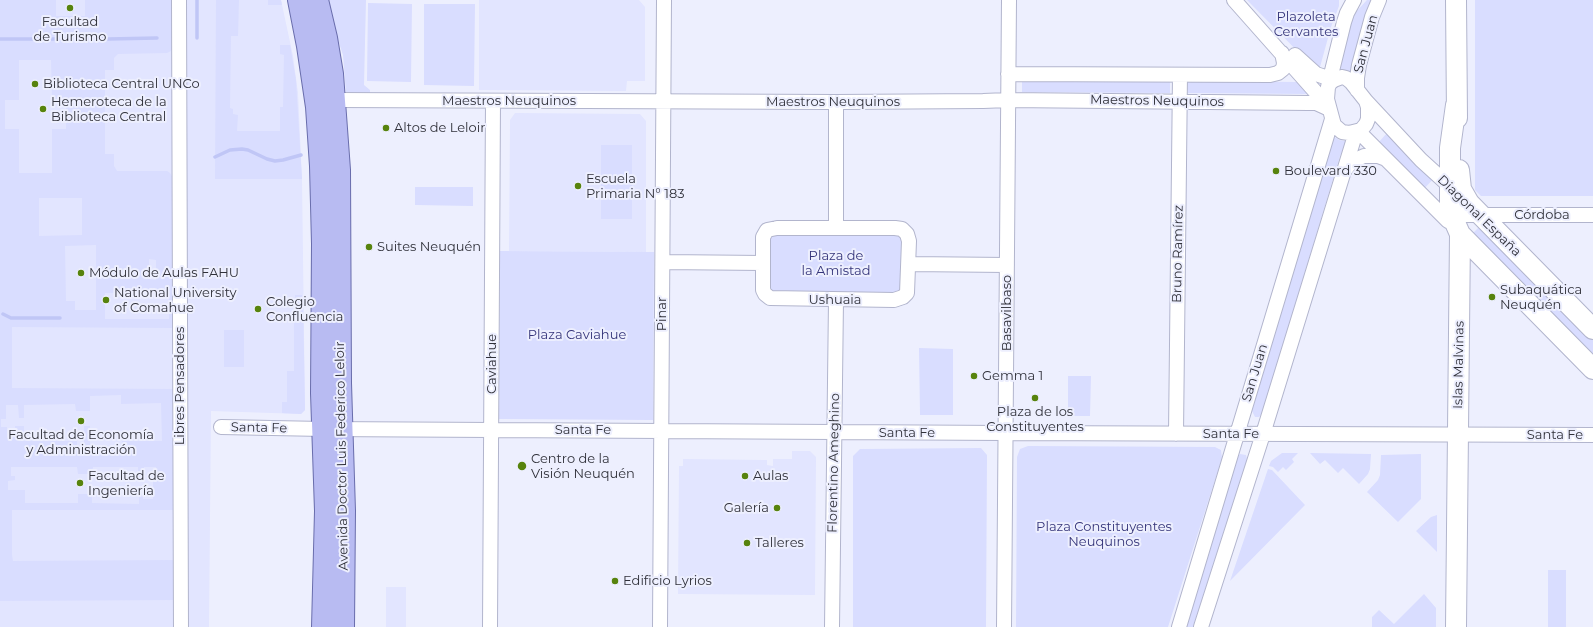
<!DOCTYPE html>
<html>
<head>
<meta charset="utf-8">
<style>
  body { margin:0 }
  canvas { display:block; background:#edeffe }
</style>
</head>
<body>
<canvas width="1593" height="627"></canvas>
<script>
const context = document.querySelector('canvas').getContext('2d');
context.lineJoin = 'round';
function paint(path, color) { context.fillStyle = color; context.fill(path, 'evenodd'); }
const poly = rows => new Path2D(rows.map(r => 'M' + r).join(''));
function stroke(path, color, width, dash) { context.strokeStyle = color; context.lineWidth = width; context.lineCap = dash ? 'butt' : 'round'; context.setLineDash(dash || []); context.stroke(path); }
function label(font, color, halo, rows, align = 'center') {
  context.font = font + ' Montserrat,sans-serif'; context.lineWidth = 4; context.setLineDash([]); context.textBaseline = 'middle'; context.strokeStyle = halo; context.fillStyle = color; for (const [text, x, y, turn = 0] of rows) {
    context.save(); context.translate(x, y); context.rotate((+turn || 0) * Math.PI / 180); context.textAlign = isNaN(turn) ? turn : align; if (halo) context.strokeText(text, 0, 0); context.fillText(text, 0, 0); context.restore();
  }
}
paint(poly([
  [0,0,281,0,293,56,298,93,302,179,305,410,301,414,211,411,209,627,0,627],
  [479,0,639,0,645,7,645,81,627,81,626,91,479,90],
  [515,113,640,114,646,121,646,252,509,251,510,120],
  [792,451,810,451,816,457,815,595,678,594,679,466,683,466,683,459,767,460,767,465,773,466,773,459,792,459],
  [386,587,406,587,406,627,386,627]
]), '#e2e5ff');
paint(poly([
  [0,0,56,0,56,16,85,16,85,0,173,0,173,46,171,51,167,53,118,54,114,58,114,70,105,70,105,154,114,154,114,166,117,171,167,171,170,173,173,178,174,328,12,327,12,388,174,389,174,510,12,510,12,555,13,561,174,560,174,600,0,601],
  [19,60,51,60,52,99,66,100,66,129,52,129,52,173,19,173,19,129,5,129,5,100,19,100],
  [39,198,82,198,82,235,39,236],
  [96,245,96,310,75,310,75,301,66,301,65,246],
  [149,259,156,260,156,280,149,279],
  [169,292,169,319,105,319,105,293],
  [121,395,121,404,161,403,162,441,122,441,122,449,90,449,90,426,84,426,84,448,77,449,77,441,24,441,24,426,15,426,15,437,7,438,7,427,1,427,1,419,6,419,6,405,18,405,19,418,24,418,24,405,75,404,76,411,90,411,90,396],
  [11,467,77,467,78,474,92,474,93,467,138,467,138,479,144,479,144,467,156,467,156,478,153,479,153,499,143,499,143,494,139,494,139,504,92,503,92,494,78,494,78,503,25,503,25,490,8,490,8,481,15,480,15,476,11,476],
  [216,0,239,0,238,36,231,36,230,108,233,109,233,114,238,115,237,131,280,131,280,107,283,107,284,55,280,54,280,45,290,45,296,80,302,179,215,179],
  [268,0,281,0,282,5,268,5],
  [329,0,366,0,364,85,370,90,370,95,346,93,343,55,333,25],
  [1247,0,1339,0,1339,6,1331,27,1320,67,1314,68],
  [1367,0,1374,0,1352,75,1335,72,1354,14],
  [1475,0,1593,0,1593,196,1481,196,1475,190],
  [368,3,412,4,411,82,367,81],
  [424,4,475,4,474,86,424,85],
  [1022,81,1170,82,1170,93,1022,92],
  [1188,81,1298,82,1310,94,1188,93],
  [1387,133,1434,178,1423,190,1378,143],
  [1333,136,1339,140,1345,141,1345,146,1340,156,1262,414,1259,417,1255,417,1252,411],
  [601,145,632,145,632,219,601,219],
  [415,187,473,187,473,206,415,205],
  [1482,224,1593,336,1593,362,1469,237],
  [774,234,893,234,899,236,902,242,901,289,893,293,774,292,771,289,770,285,770,240],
  [500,251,654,252,653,420,499,419],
  [295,295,303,295,305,410,301,414,282,413,282,402,287,402,287,371,294,371,294,320,299,320,299,314,295,313],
  [224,330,244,330,244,367,224,367],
  [919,348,953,349,953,415,920,415],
  [1068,376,1091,376,1090,416,1068,416],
  [1028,446,1215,447,1221,450,1222,458,1168,627,1016,627,1017,457,1020,449],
  [981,448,987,455,986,627,853,627,853,456,860,449],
  [1282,453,1298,453,1292,459,1294,462,1286,470,1283,467,1278,472,1273,467,1269,466,1271,461],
  [1310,453,1371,454,1370,469,1368,474,1359,484,1343,468,1338,473,1325,460,1320,464],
  [1240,454,1246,455,1247,459,1193,627,1185,627,1238,456],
  [1421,454,1421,499,1398,522,1367,492,1378,480,1380,475,1381,455],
  [1268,469,1272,470,1305,505,1230,581],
  [1437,515,1437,552,1416,531,1431,517],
  [1548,570,1566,570,1566,627,1548,627],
  [1424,594,1436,608,1436,627,1372,627,1372,617,1379,610,1394,624]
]), '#d9ddff');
stroke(poly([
  [197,0,197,38],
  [0,39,102,39],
  [108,39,157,38],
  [215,157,230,150,242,149,248,150,267,159,275,161,283,160,301,155],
  [3,314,11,318,60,318]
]), '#c0c6f6', 3.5);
const minor = poly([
  [179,0,181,627],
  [1234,0,1328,106],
  [1295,55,1316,74,1334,80],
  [1008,74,1270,75,1278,73,1283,69,1284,63,1282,53],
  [1342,77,1346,78,1351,82,1366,101,1368,107,1368,119,1366,124,1361,130,1349,133,1342,132,1334,125,1327,99,1328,87,1330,83,1334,80,1342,77],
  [1328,87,1344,22,1347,13,1354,0],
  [1357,90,1357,78,1359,65,1372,17,1379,0],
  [335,100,836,102,983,101,1008,100,1309,103,1316,103,1329,109],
  [1366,101,1421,160,1454,190],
  [836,102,836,228],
  [1358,131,1448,221],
  [1345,170,1351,162,1364,156,1378,156,1386,159],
  [1442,215,1593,215],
  [777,228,895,228,902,229,907,234,909,241,907,293,903,297,894,300,770,298,765,294,763,290,763,237,767,230,777,228],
  [663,262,763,263],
  [909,264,1007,265],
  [221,427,323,429,1005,433,1593,435],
  [1176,434,1180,75],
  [490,627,493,101],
  [660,627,664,0],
  [832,627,836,300],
  [1004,627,1009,0],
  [1179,627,1332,119],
  [1201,627,1263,434,1356,132]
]);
const secondary = poly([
  [1456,0,1457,118],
  [1459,170,1461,189,1469,203,1593,329],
  [1460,234,1593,369],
  [1456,627,1460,234,1453,218,1450,204,1450,148,1456,105]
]);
const primary = poly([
  [299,0,308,46,317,107,321,166,323,244,322,393,326,511,323,627],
  [317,0,326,38,332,74,339,170,340,383,344,511,343,627]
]);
stroke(minor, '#b2b5cd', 16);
stroke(secondary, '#b2b5cd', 22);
stroke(primary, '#696dac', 24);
stroke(minor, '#fff', 14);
stroke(secondary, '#fff', 20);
stroke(primary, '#b8bbf2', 22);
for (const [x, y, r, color] of [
  [70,8,4,"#57830d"],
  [35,84,4,"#57830d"],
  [43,109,4,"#57830d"],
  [386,128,4,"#57830d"],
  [1276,171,4,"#57830d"],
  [578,186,4,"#57830d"],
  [369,247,4,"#57830d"],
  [81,273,4,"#57830d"],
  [1492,297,4,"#57830d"],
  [106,300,4,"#57830d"],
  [258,309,4,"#57830d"],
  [974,376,4,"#57830d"],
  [1035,398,4,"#57830d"],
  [81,421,4,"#57830d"],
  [522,466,5,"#57830d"],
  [745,476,4,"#57830d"],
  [80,483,4,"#57830d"],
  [777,508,4,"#57830d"],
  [747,543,4,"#57830d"],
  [615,581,4,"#57830d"]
]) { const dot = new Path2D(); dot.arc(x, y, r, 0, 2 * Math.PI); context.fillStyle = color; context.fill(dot); stroke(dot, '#edeffe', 1.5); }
label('13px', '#35357a', '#edeffe', [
  ["Plazoleta",1306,17],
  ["Cervantes",1306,32],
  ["Plaza de",836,256],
  ["la Amistad",836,271],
  ["Plaza Caviahue",577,335],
  ["Plaza Constituyentes",1104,527],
  ["Neuquinos",1104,542]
]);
label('13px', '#30313a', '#edeffe', [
  ["Facultad",70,22,"center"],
  ["de Turismo",70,37,"center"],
  ["Biblioteca Central UNCo",43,84],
  ["Hemeroteca de la",51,102],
  ["Biblioteca Central",51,117],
  ["Altos de Leloir",394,128],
  ["Boulevard 330",1284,171],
  ["Escuela",586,179],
  ["Primaria N° 183",586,194],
  ["Suites Neuquén",377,247],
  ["Módulo de Aulas FAHU",89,273],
  ["Subaquática",1500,290],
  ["Neuquén",1500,305],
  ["National University",114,293],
  ["of Comahue",114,308],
  ["Colegio",266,302],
  ["Confluencia",266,317],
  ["Gemma 1",982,376],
  ["Plaza de los",1035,412,"center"],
  ["Constituyentes",1035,427,"center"],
  ["Facultad de Economía",81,435,"center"],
  ["y Administración",81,450,"center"],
  ["Centro de la",531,459],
  ["Visión Neuquén",531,474],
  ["Facultad de",88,476],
  ["Ingeniería",88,491],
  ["Aulas",753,476],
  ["Galería",769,508,"right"],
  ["Talleres",755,543],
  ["Edificio Lyrios",623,581]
], 'left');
label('13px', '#30313a', '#edeffe', [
  ["San Juan",1366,44,-75],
  ["Maestros Neuquinos",509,101],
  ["Maestros Neuquinos",1157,101,1],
  ["Maestros Neuquinos",833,102],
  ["Córdoba",1542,215],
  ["Diagonal España",1479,216,44],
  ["Bruno Ramírez",1178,254,-89],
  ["Ushuaia",835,300],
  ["Basavilbaso",1007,313,-90],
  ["Pinar",662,314,-90],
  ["Caviahue",492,364,-90],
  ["Islas Malvinas",1459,365,-89],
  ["San Juan",1255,373,-73],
  ["Libres Pensadores",180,386,-90],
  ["Santa Fe",259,428,1],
  ["Santa Fe",583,430],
  ["Santa Fe",907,433],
  ["Santa Fe",1231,434],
  ["Santa Fe",1555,435],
  ["Avenida Doctor Luis Federico Leloir",342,456,-91],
  ["Florentino Ameghino",834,463,-89]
]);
</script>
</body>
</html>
